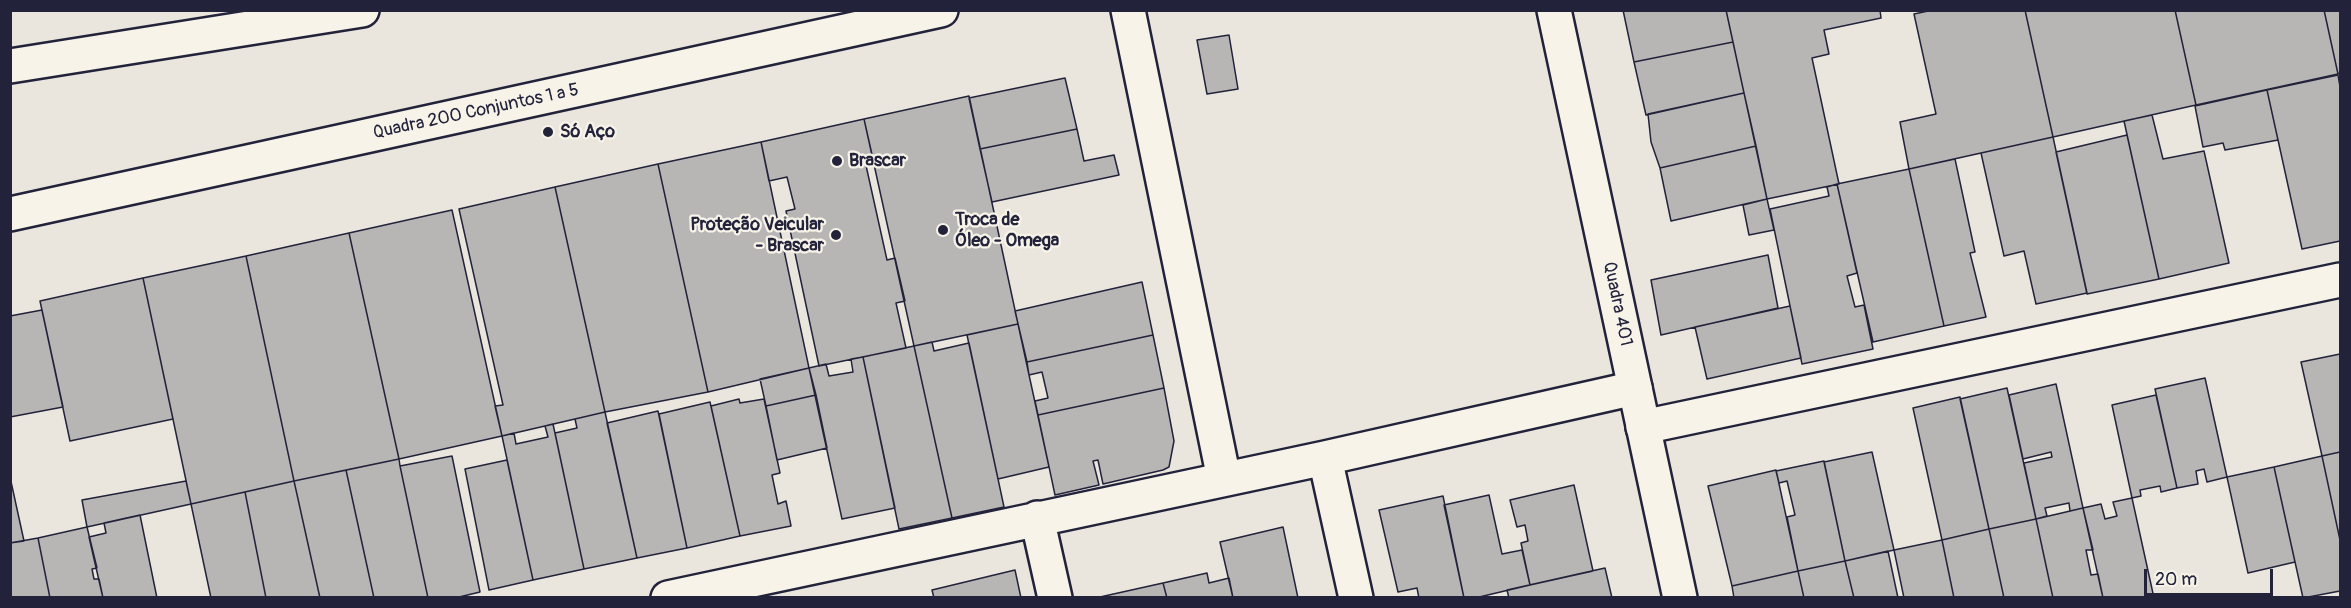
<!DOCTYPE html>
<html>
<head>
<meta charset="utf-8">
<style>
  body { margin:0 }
  #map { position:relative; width:2351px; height:608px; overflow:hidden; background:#eae6de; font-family:Pangolin,sans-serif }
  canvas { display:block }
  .frame { position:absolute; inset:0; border:12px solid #22223b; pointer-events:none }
  .scale { position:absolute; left:2144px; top:569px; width:129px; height:27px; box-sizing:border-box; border:3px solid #22223b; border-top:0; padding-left:8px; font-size:18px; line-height:21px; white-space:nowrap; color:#22223b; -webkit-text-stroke:4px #f7f3e8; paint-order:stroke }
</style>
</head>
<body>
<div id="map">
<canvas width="2351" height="608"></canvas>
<div class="frame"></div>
<div class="scale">20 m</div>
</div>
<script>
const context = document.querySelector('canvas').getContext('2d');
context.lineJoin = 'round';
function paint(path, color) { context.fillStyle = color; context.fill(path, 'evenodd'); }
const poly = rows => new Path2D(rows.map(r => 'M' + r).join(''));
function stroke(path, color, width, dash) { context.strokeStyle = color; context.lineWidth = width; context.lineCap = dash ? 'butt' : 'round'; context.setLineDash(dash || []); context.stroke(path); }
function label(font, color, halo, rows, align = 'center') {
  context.font = font + ' Pangolin,sans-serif'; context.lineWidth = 4.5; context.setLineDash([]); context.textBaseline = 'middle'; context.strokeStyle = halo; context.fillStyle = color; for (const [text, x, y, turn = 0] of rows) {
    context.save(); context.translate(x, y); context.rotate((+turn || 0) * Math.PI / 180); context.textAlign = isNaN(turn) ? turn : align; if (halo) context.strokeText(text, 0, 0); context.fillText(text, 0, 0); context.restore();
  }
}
const building = poly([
  [1623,10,1726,10,1733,42,1634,62,1623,10],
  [1726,10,1880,10,1881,18,1824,30,1829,54,1812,58,1839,184,1767,199,1726,10],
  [1933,10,2025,10,2053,137,1909,169,1900,122,1936,114,1914,14,1933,10],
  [2025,10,2175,10,2196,105,2053,137,2025,10],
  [2175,10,2324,10,2338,74,2196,105,2175,10],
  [2324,10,2340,10,2340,73,2338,74,2324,10],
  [1229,35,1238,89,1207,94,1197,40,1229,35],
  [1733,42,1744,93,1646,115,1634,62,1733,42],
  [2338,75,2340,87,2340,241,2302,249,2267,90,2338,75],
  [1065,78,1077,129,980,149,969,98,1065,78],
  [2267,90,2278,140,2225,150,2223,143,2203,147,2195,106,2267,90],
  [1744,93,1756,146,1660,168,1651,142,1648,114,1744,93],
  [969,96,1018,324,914,346,864,119,969,96],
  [2152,115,2163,159,2204,151,2229,263,2159,279,2124,121,2152,115],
  [864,119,873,159,865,161,887,260,895,258,905,301,896,303,906,348,819,366,786,211,795,209,787,177,769,181,761,142,864,119],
  [1077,129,1084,161,1114,155,1119,175,992,202,980,149,1077,129],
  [2127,135,2159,279,2087,294,2056,152,2127,135],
  [2053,137,2087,293,2036,304,2024,251,2004,256,1981,153,2053,137],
  [761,142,809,368,708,392,658,164,761,142],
  [1756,146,1767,199,1671,221,1660,168,1756,146],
  [1955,159,1975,252,1970,253,1986,317,1944,326,1909,169,1955,159],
  [658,164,708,392,605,412,555,187,658,164],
  [1909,169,1944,326,1873,342,1837,184,1909,169],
  [1837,184,1857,273,1847,276,1855,307,1864,305,1873,349,1802,364,1770,209,1829,196,1827,187,1837,184],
  [555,187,605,412,502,436,495,406,503,405,459,209,555,187],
  [1767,199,1774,230,1749,235,1743,205,1767,199],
  [452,210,502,436,399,459,349,233,452,210],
  [349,233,399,459,294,481,246,256,349,233],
  [1768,255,1778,308,1661,335,1651,280,1768,255],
  [246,256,294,481,191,504,143,278,246,256],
  [143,278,173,419,70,441,40,301,143,278],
  [1142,282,1153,335,1027,362,1015,311,1142,282],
  [1790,306,1801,358,1707,379,1695,327,1790,306],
  [42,310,63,407,10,417,10,316,42,310],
  [1018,324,1049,467,998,479,967,335,1018,324],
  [1153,335,1164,388,1038,415,1035,401,1048,398,1042,372,1029,375,1027,362,1153,335],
  [932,342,934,351,969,343,1004,507,952,518,914,346,932,342],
  [914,346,952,518,899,529,863,357,914,346],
  [2340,354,2340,452,2322,456,2301,362,2340,354],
  [863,357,895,508,842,519,809,368,826,364,829,376,853,372,851,359,863,357],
  [809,368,816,395,766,406,760,379,809,368],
  [2205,378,2227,477,2207,482,2204,469,2196,471,2198,484,2177,488,2155,389,2205,378],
  [2056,384,2083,508,2070,511,2069,503,2045,508,2047,516,2036,519,2024,463,2052,457,2051,452,2023,459,2009,395,2056,384],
  [1164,388,1174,441,1169,467,1163,470,1103,484,1098,460,1093,461,1099,485,1055,495,1038,415,1164,388],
  [2007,388,2036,519,1989,529,1960,399,2007,388],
  [816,395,827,448,777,460,766,406,816,395],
  [2156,395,2177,488,2161,492,2160,486,2140,490,2141,496,2132,498,2112,405,2156,395],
  [1960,397,1989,529,1942,540,1913,408,1960,397],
  [739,399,740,403,764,399,780,473,772,475,778,504,786,501,791,526,740,536,711,406,739,399],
  [710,402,740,536,687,548,659,414,710,402],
  [658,411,687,548,637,558,607,423,658,411],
  [605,412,637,558,584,569,555,433,577,428,575,419,605,412],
  [553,424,584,569,533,580,502,436,514,433,516,444,548,437,545,426,553,424],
  [1872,452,1894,550,1845,561,1824,462,1872,452],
  [2340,452,2340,540,2322,456,2340,452],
  [452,456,480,592,455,598,428,598,400,466,452,456],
  [2322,456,2340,540,2340,591,2303,598,2274,467,2322,456],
  [399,459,400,466,428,598,374,598,346,470,399,459],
  [507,460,533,580,489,590,465,469,507,460],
  [1824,461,1845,561,1798,571,1787,517,1795,515,1787,481,1779,483,1776,471,1824,461],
  [2274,467,2295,562,2248,573,2227,477,2274,467],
  [346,470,374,598,320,598,294,481,346,470],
  [1776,470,1798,571,1732,586,1708,486,1776,470],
  [10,477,24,541,10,543,10,477],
  [186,481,191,504,87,527,82,500,186,481],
  [294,481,320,598,266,598,245,492,294,481],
  [1574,485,1593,571,1530,585,1521,543,1528,541,1525,525,1517,527,1510,500,1574,485],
  [245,492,266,598,211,598,191,504,245,492],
  [1489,495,1502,554,1522,550,1530,585,1475,598,1464,598,1444,505,1489,495],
  [1443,496,1464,598,1419,598,1417,588,1398,592,1379,510,1443,496],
  [2132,498,2154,598,2103,598,2083,508,2101,504,2105,519,2117,516,2113,502,2132,498],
  [2083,508,2093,550,2086,550,2091,575,2098,574,2103,598,2053,598,2036,519,2083,508],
  [140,515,157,598,103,598,89,537,106,533,104,523,140,515],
  [2036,519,2053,598,2004,598,1989,529,2036,519],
  [87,527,97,568,92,569,94,579,99,579,103,598,50,598,38,538,87,527],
  [1283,527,1298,598,1233,598,1220,542,1283,527],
  [1989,529,2004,598,1954,598,1942,540,1989,529],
  [38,538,50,598,10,598,10,543,38,538],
  [1942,540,1954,598,1904,598,1894,550,1942,540],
  [1888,551,1898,598,1854,598,1845,561,1888,551],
  [1845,561,1854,598,1804,598,1798,571,1845,561],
  [1605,568,1612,598,1509,598,1507,590,1605,568],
  [1015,570,1021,598,934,598,932,590,1015,570],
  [1798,571,1804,598,1734,598,1732,586,1798,571],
  [1207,573,1209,583,1229,578,1233,598,1167,598,1163,583,1207,573],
  [1163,583,1167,598,1100,598,1100,597,1163,583]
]);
paint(building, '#b8b6b5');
stroke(building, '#22223b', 1.5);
const minor = poly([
  [1128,10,1224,479],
  [1643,427,2340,280],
  [1325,458,1356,598],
  [1037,518,1055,598],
  [668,598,1325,458,1635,388]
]);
const tertiary = poly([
  [1554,10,1680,598],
  [10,214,941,10]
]);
const secondary = poly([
  [10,66,362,10]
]);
stroke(minor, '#22223b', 38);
stroke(tertiary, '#22223b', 38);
stroke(secondary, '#22223b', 38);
stroke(minor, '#f7f3e8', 33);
stroke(tertiary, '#f7f3e8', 33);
stroke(secondary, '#f7f3e8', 33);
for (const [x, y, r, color] of [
  [548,132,6,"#22223b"],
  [837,161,6,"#22223b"],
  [943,230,6,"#22223b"],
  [836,235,6,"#22223b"]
]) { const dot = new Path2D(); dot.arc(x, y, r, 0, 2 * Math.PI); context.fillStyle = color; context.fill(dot); stroke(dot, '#f7f3e8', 2); }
label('18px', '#22223b', '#f7f3e8', [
  ["Quadra 200 Conjuntos 1 a 5",476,112,-12],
  ["Quadra 401",1617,304,78]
]);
label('bold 18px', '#22223b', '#f7f3e8', [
  ["Só Aço",560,132],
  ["Brascar",849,161],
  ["Troca de",955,220],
  ["Óleo - Omega",955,241],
  ["Proteção Veicular",824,225,"right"],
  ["- Brascar",824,246,"right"]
], 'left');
</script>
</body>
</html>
